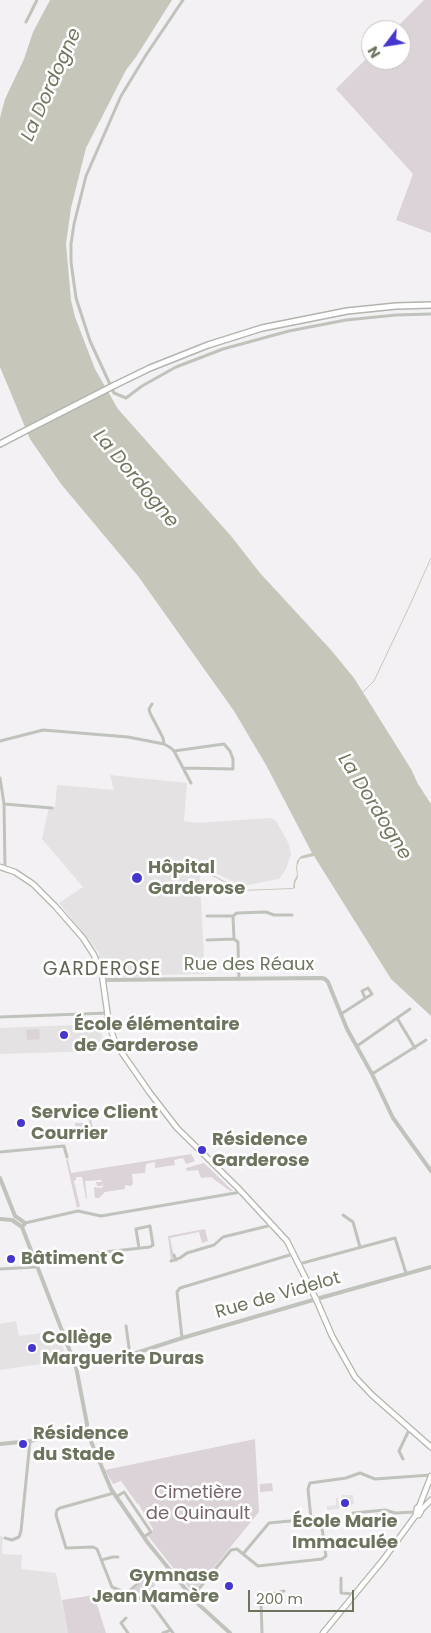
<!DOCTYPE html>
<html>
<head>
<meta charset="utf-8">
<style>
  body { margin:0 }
  #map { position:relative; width:431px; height:1633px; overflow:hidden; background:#f4f1f4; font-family:Poppins,sans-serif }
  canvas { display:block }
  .north { position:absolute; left:361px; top:20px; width:50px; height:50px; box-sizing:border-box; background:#fff; border:1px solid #c5c7bf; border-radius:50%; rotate:239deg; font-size:14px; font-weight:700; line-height:20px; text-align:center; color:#6d745e }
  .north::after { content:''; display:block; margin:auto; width:18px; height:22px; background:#4536cf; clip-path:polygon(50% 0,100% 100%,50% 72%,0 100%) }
  .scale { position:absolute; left:248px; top:1590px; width:106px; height:22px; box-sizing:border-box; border:2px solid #6d745e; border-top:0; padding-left:6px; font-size:15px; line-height:18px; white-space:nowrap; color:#6d745e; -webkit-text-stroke:4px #fff; paint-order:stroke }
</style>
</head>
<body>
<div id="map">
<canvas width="431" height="1633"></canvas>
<div class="north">N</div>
<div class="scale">200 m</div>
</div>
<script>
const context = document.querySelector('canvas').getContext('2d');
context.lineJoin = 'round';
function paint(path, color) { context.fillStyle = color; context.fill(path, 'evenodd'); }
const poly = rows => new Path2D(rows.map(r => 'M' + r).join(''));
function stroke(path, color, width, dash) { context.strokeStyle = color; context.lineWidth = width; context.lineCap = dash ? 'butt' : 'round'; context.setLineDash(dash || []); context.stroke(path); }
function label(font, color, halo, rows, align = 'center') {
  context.font = font + ' Poppins,sans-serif'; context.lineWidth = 5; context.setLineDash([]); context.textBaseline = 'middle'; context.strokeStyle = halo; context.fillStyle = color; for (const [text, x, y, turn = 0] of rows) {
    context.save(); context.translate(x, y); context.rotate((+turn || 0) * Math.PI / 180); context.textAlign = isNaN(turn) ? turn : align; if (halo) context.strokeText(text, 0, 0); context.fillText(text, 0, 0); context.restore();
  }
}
paint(poly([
  [110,775,187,783,184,821,196,823,271,818,276,821,289,844,291,854,286,869,279,879,248,885,240,885,199,865,205,974,152,975,151,978,112,977,111,972,106,973,98,958,99,953,90,941,59,903,83,887,42,839,49,807,55,807,57,785,114,790],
  [100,1024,104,1043,103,1048,100,1051,0,1054,0,1028],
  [16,1321,19,1336,57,1331,68,1360,0,1370,0,1324],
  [342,1495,353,1495,354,1504,339,1505,339,1509,327,1510,327,1506,336,1505,336,1498,338,1498,338,1501,342,1501],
  [0,1535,3,1537,2,1554,22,1555,21,1569,56,1573,68,1633,0,1633]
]), '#e4e2e2');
paint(poly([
  [424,0,431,0,431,233,396,220,413,174,336,89,371,54,371,60,401,60,401,30,394,30],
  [39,1029,40,1039,27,1040,26,1030],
  [90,1113,93,1128,76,1130,75,1123,89,1123,89,1114],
  [191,1154,195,1161,186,1164,183,1158,174,1160,175,1165,155,1168,155,1162,146,1164,145,1173,132,1174,133,1184,131,1186,125,1185,125,1189,105,1192,99,1198,95,1198,94,1187,102,1188,103,1185,102,1183,102,1186,97,1186,96,1182,102,1182,101,1180,85,1181,87,1199,86,1199,82,1177,76,1177,76,1180,74,1181,80,1206,77,1208,66,1160,68,1159,71,1173],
  [204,1163,233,1191,230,1191,211,1177,201,1178,198,1170,187,1171,186,1168],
  [205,1229,208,1241,202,1243,199,1232,170,1238,174,1257,171,1260,168,1236],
  [255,1439,259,1512,193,1593,148,1536,152,1533,153,1529,138,1503,138,1505,121,1481,113,1484,105,1470],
  [272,1483,273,1491,260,1492,260,1484],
  [148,1573,156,1582,150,1597,132,1590,147,1577,145,1575],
  [94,1595,106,1633,68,1633,62,1600]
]), '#dbd3d8');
paint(poly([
  [50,0,172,0,136,57,126,70,86,148,71,208,66,244,71,300,75,317,95,369,118,409,231,536,260,573,331,650,354,678,411,769,418,784,431,804,431,1016,391,979,314,856,300,859,297,866,298,877,295,883,295,888,292,889,240,891,233,885,222,881,201,870,202,869,224,881,234,884,241,890,293,888,294,881,297,875,296,867,297,861,301,856,312,853,266,765,234,711,138,576,61,484,30,439,0,367,0,118,5,99,24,59,33,32]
]), '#c6c7ba');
stroke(poly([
  [363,692,374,681,409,607,431,558]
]), '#c6c7ba', 1);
const secondary = poly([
  [0,867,15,872,33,884,55,906,83,938,94,955,102,975,109,1024,115,1042,120,1050,150,1093,177,1128,238,1188,287,1241,316,1299,332,1336,355,1377,372,1395,431,1447],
  [419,1507,431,1476],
  [422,1509,417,1508,416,1515,419,1515,422,1509,431,1500],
  [323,1633,383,1560,416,1515]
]);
const trunk = poly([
  [115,385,150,368,208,345,262,328,347,311,396,306,431,305],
  [0,444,19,434]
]);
stroke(secondary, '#b3b6ac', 7);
stroke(trunk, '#b2b4ae', 8);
stroke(poly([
  [183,0,146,55,121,96,86,176,74,224,71,244,71,262,76,298,90,341,114,393,126,398,142,386,176,367,223,349,289,331,346,320,396,315,431,314],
  [26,22,37,0],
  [0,741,43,730,128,737,164,744,163,738,150,713,149,709,152,704],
  [164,744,171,748,174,751,191,783],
  [174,751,224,744,230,751,233,759,233,769,183,768],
  [0,778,4,804,5,868],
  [4,804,52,808],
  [207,916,233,916,234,939,238,942,238,945,239,979],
  [233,916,237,913,266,912,274,915,292,915],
  [207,940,234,939],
  [341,1014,372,994,368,988,362,991,365,998],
  [0,1017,108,1013],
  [397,1018,415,1048],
  [357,1046,410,1009],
  [372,1074,426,1040],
  [0,1152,64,1146,67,1157],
  [343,1215,353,1222,360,1247],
  [25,1223,78,1211,101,1216,241,1192],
  [174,1255,176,1260],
  [171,1261,180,1258,187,1253,214,1245,223,1237,272,1225],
  [36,1264,53,1260,65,1260,96,1253,150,1247,153,1245,150,1226,136,1229,139,1248],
  [299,1264,395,1238,406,1273],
  [0,1269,37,1267],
  [126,1326,130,1355],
  [182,1338,177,1292,180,1288,293,1254],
  [403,1459,399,1451,410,1428],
  [114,1493,60,1508,57,1510,56,1515,66,1548,93,1547,97,1549,112,1587,151,1603,173,1633],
  [116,1497,124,1492,151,1532,144,1537],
  [353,1513,385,1510,395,1513,415,1512],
  [5,1538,12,1540,19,1537,21,1531,30,1441],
  [243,1554,258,1566,322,1559,326,1556,322,1528,313,1525,311,1519,308,1489,310,1483,346,1478,360,1473,375,1479,431,1475],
  [101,1560,113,1557,118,1557],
  [341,1578,341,1593,354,1594],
  [127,1593,145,1577],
  [192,1597,231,1550,237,1549,243,1554,269,1523,311,1519],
  [126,1618,121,1623,128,1633],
  [163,1633,171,1630],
  [262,1633,261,1600,265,1596,284,1591]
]), '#c0c3bc', 3);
stroke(poly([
  [103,980,322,978,325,979,328,982,347,1029,372,1074,393,1118,431,1171],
  [0,1178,15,1216],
  [15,1216,25,1223,22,1227],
  [0,1219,12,1220],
  [12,1220,22,1227,76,1367,87,1424,87,1432],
  [76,1367,130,1355,182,1338,320,1298,431,1267],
  [87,1432,111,1489,148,1543,196,1602,230,1633],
  [0,1444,30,1441,81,1431,87,1432]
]), '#c0c3bc', 4);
stroke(secondary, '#fff', 4.5);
stroke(trunk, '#fff', 5);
const trunkBridge = poly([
  [19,434,115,385]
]);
stroke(trunkBridge, '#b2b4ae', 8, []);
stroke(trunkBridge, '#fff', 5);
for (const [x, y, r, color] of [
  [137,878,6,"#4536cf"],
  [64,1035,5,"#4536cf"],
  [21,1123,5,"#4536cf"],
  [202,1150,5,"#4536cf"],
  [11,1259,5,"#4536cf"],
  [32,1348,5,"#4536cf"],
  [23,1444,5,"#4536cf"],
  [345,1503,5,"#4536cf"],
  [229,1586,5,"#4536cf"]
]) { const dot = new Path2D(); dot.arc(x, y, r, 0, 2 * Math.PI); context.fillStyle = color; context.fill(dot); stroke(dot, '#fff', 2); }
label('bold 18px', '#6d745e', '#fff', [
  ["Hôpital",148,868],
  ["Garderose",148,889],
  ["École élémentaire",74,1025],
  ["de Garderose",74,1046],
  ["Service Client",31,1113],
  ["Courrier",31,1134],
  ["Résidence",212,1140],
  ["Garderose",212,1161],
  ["Bâtiment C",21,1259],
  ["Collège",42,1338],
  ["Marguerite Duras",42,1359],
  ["Résidence",33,1434],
  ["du Stade",33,1455],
  ["École Marie",345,1522,"center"],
  ["Immaculée",345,1543,"center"],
  ["Gymnase",219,1576,"right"],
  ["Jean Mamère",219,1597,"right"]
], 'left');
label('18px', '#6d745e', '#fff', [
  ["Rue des Réaux",249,965],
  ["Rue de Videlot",278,1296,-16]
]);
label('18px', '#77656b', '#fff', [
  ["Cimetière",198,1493],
  ["de Quinault",198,1514]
]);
label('italic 19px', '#72765e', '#fff', [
  ["La Dordogne",52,85,-66],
  ["La Dordogne",135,479,50],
  ["La Dordogne",374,807,58]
]);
context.letterSpacing = '1px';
label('19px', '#606554', '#fff', [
  ["GARDEROSE",102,970]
]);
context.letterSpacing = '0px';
</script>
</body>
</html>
